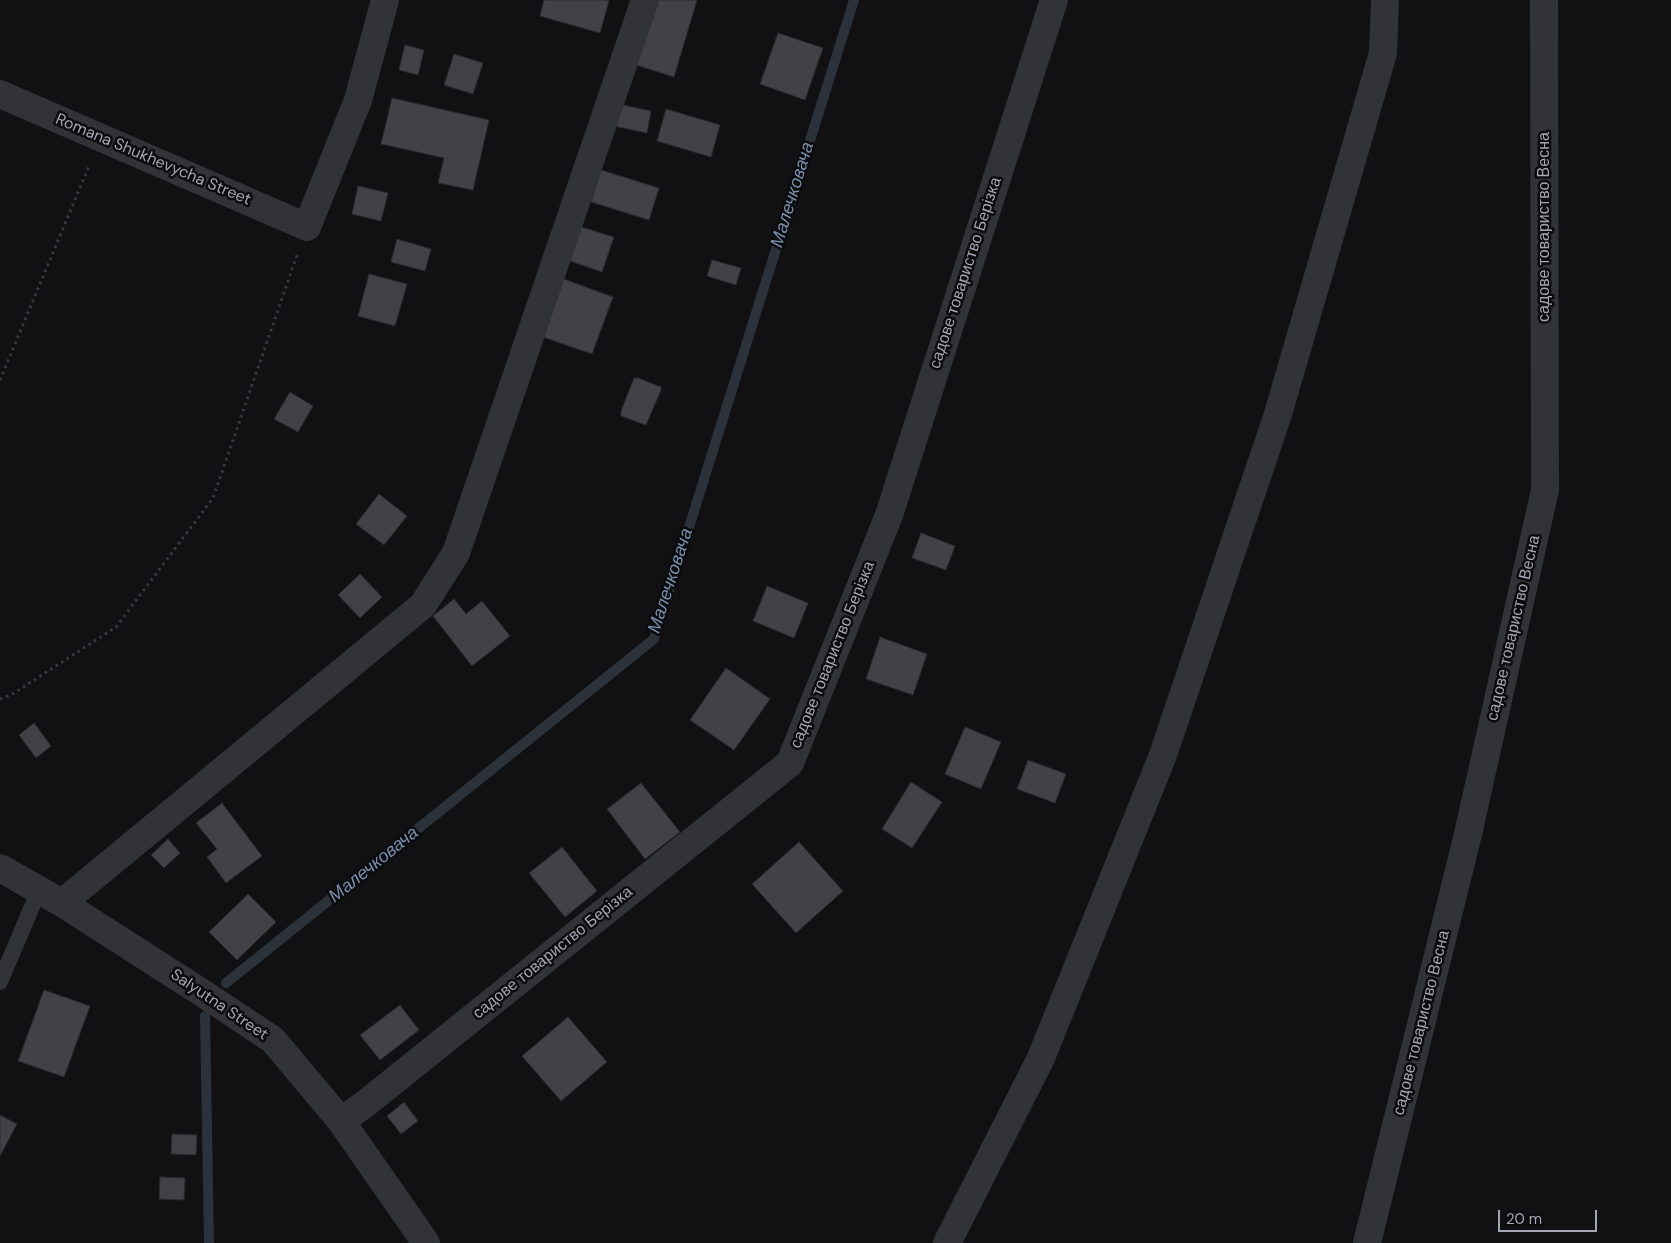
<!DOCTYPE html>
<html>
<head>
<meta charset="utf-8">
<style>
  body { margin:0 }
  #map { position:relative; width:1671px; height:1243px; overflow:hidden; background:#111113; font-family:"DM Sans",sans-serif }
  canvas { display:block }
  .scale { position:absolute; left:1498px; top:1210px; width:99px; height:22px; box-sizing:border-box; border:2px solid #a3a6b3; border-top:0; padding-left:6px; font-size:15px; line-height:18px; white-space:nowrap; color:#a3a6b3; -webkit-text-stroke:4px #0c0c0e; paint-order:stroke }
</style>
</head>
<body>
<div id="map">
<canvas width="1671" height="1243"></canvas>
<div class="scale">20 m</div>
</div>
<script>
const context = document.querySelector('canvas').getContext('2d');
context.lineJoin = 'round';
const poly = rows => new Path2D(rows.map(r => 'M' + r).join(''));
function stroke(path, color, width, dash) { context.strokeStyle = color; context.lineWidth = width; context.lineCap = dash ? 'butt' : 'round'; context.setLineDash(dash || []); context.stroke(path); }
function paint(path, color) { context.fillStyle = color; context.fill(path, 'evenodd'); }
function label(font, color, halo, rows, align = 'center') {
  context.font = font + ' "DM Sans",sans-serif'; context.lineWidth = 5; context.setLineDash([]); context.textBaseline = 'middle'; context.strokeStyle = halo; context.fillStyle = color; for (const [text, x, y, turn = 0] of rows) {
    context.save(); context.translate(x, y); context.rotate((+turn || 0) * Math.PI / 180); context.textAlign = isNaN(turn) ? turn : align; if (halo) context.strokeText(text, 0, 0); context.fillText(text, 0, 0); context.restore();
  }
}
stroke(poly([
  [226,983,654,639,854,0],
  [205,1016,209,1243]
]), '#2b323a', 10);
const building = poly([
  [544,0,605,0,609,1,600,33,540,16,544,0],
  [655,0,697,0,674,77,636,65,655,0],
  [778,33,823,48,805,100,760,84,778,33],
  [405,45,424,50,418,75,399,70,405,45],
  [454,54,483,63,473,94,444,85,454,54],
  [392,98,489,120,473,190,438,183,444,158,381,144,392,98],
  [618,104,651,111,647,133,614,126,618,104],
  [666,109,720,125,711,157,657,141,666,109],
  [601,170,659,188,649,220,591,202,601,170],
  [358,186,388,193,381,221,352,214,358,186],
  [581,227,614,237,602,272,570,261,581,227],
  [397,239,431,249,425,271,391,262,397,239],
  [712,260,741,268,736,285,707,276,712,260],
  [369,274,407,284,395,326,358,316,369,274],
  [561,278,613,297,592,354,540,336,561,278],
  [634,378,638,378,661,387,661,390,646,425,621,416,621,411,634,378],
  [290,392,313,406,298,432,274,419,290,392],
  [379,494,407,516,384,545,356,524,379,494],
  [921,533,955,546,946,570,912,558,921,533],
  [360,574,382,597,360,618,338,595,360,574],
  [767,586,808,603,794,638,753,621,767,586],
  [454,599,466,614,482,601,510,636,472,666,433,616,454,599],
  [880,637,927,654,913,695,866,679,880,637],
  [726,668,770,699,734,750,690,720,726,668],
  [34,723,51,746,36,758,19,735,34,723],
  [965,727,1001,742,981,789,945,774,965,727],
  [1028,760,1066,774,1055,803,1017,789,1028,760],
  [911,782,942,802,912,848,882,829,911,782],
  [641,783,680,832,645,859,607,809,641,783],
  [222,803,262,856,226,883,207,857,217,849,196,823,222,803],
  [168,839,180,853,164,868,151,855,168,839],
  [799,842,843,891,796,933,752,884,799,842],
  [562,847,597,891,565,917,529,873,562,847],
  [248,894,276,922,237,960,209,932,248,894],
  [44,990,90,1006,64,1077,18,1061,44,990],
  [400,1005,419,1030,380,1060,360,1035,400,1005],
  [568,1017,607,1062,561,1101,522,1056,568,1017],
  [404,1102,418,1121,401,1134,387,1116,404,1102],
  [0,1115,17,1124,0,1156,0,1115],
  [172,1134,197,1135,196,1155,171,1154,172,1134],
  [160,1177,185,1178,184,1200,159,1199,160,1177]
]);
paint(building, '#414146');
stroke(building, '#2c2b2f', 1);
stroke(poly([
  [0,380,89,166],
  [0,699,11,695,116,627,213,498,297,255]
]), '#38393e', 3, [2.5, 4]);
stroke(poly([
  [0,982,39,890]
]), '#323337', 16);
stroke(poly([
  [0,94,307,227,358,100,385,0],
  [0,868,62,903,204,994,273,1040,341,1121,426,1243],
  [62,903,423,605,456,553,645,0],
  [341,1121,365,1104,790,763,889,515,1054,0],
  [947,1243,1041,1058,1163,755,1278,414,1383,53,1385,0],
  [1367,1243,1468,834,1545,490,1544,0]
]), '#323337', 28);
label('16px', '#a3a6b3', '#0c0c0e', [
  ["Romana Shukhevycha Street",153,160,23],
  ["садове товариство Весна",1545,227,-90],
  ["садове товариство Берізка",966,273,-72],
  ["садове товариство Весна",1514,628,-77],
  ["садове товариство Берізка",833,655,-68],
  ["садове товариство Берізка",553,953,-39],
  ["Salyutna Street",219,1005,34],
  ["садове товариство Весна",1422,1023,-76]
]);
label('italic 18px', '#7b8fad', '#0c0c0e', [
  ["Малечковача",793,195,-73],
  ["Малечковача",671,581,-72],
  ["Малечковача",374,865,-39]
]);
</script>
</body>
</html>
